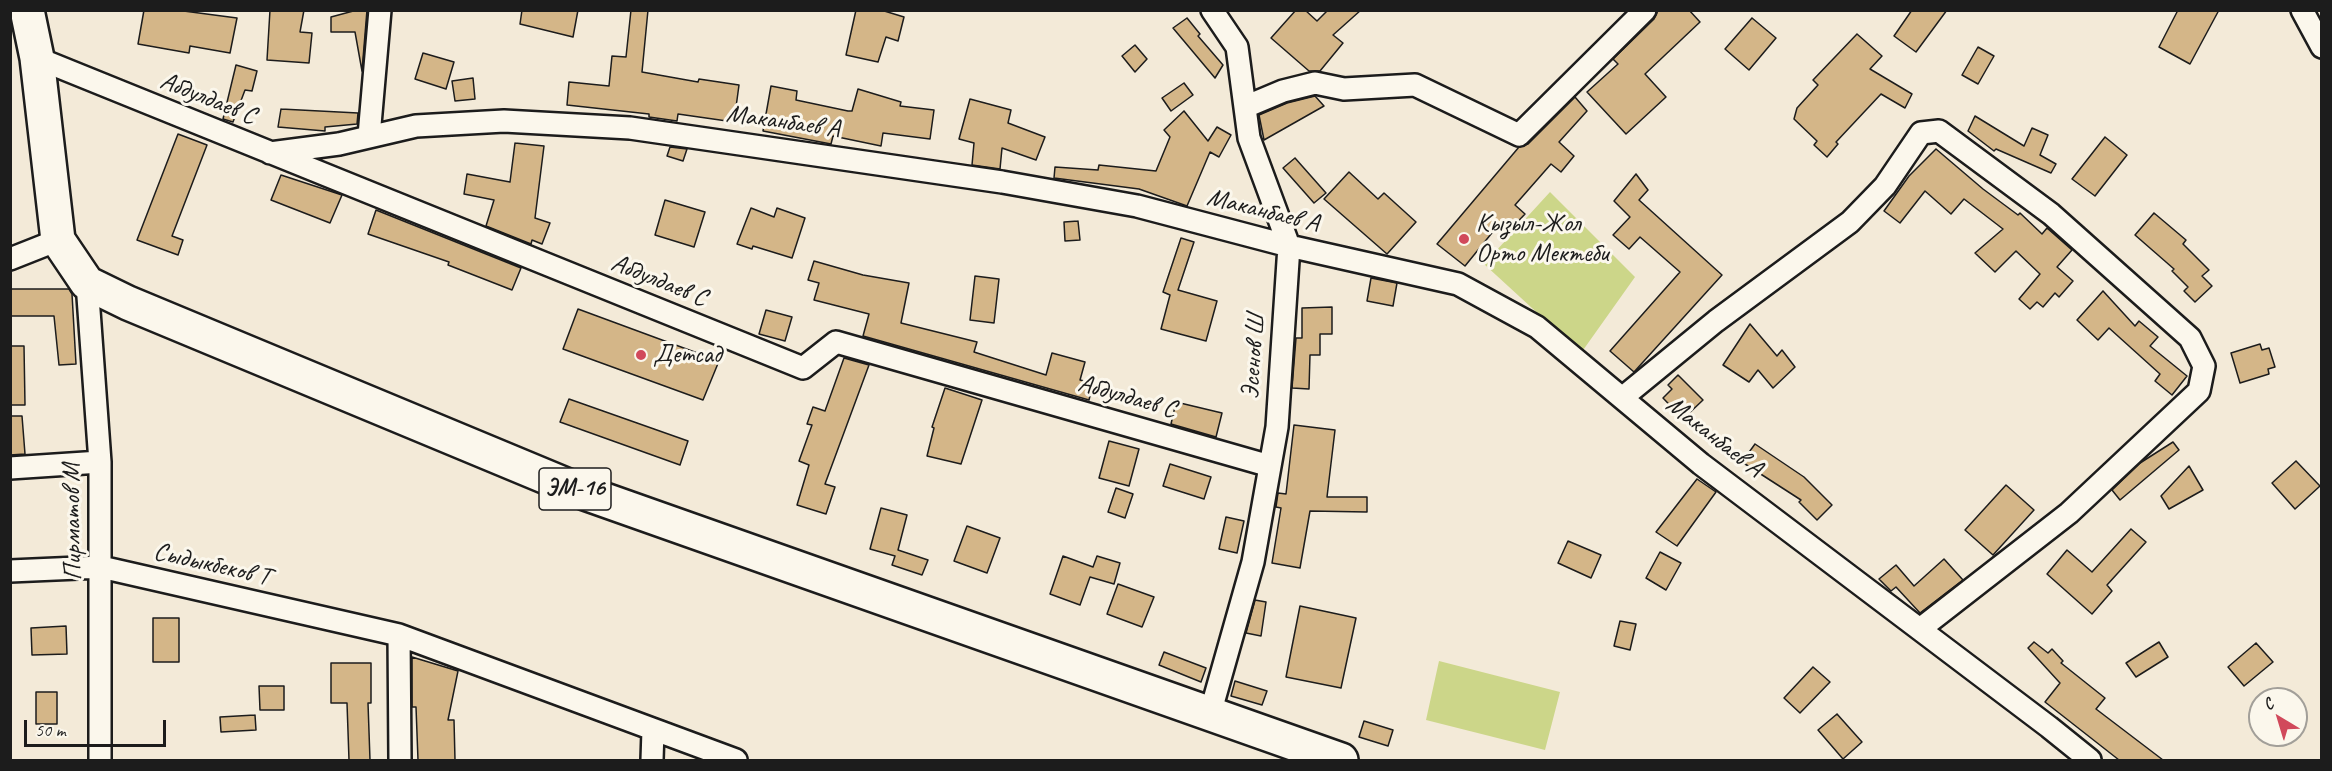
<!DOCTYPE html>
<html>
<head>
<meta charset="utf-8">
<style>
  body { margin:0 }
  #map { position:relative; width:2332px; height:771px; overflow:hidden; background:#f3ead8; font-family:Caveat,sans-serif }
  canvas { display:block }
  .frame { position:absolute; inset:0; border:12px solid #1c1c1c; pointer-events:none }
  .north { position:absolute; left:2248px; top:687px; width:60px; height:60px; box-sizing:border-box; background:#fbf7ec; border:2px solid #a29f99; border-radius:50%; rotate:322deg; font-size:16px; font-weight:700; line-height:24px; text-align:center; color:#1c1c1c }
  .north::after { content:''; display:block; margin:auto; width:21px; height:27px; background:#d1495b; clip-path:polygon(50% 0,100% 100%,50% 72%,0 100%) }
  .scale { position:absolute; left:24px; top:720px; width:142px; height:27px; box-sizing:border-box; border:3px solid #1c1c1c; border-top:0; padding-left:8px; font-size:18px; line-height:21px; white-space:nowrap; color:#1c1c1c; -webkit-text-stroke:4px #fbf7ec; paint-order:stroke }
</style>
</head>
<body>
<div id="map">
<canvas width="2332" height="771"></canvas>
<div class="frame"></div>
<div class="north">С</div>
<div class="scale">50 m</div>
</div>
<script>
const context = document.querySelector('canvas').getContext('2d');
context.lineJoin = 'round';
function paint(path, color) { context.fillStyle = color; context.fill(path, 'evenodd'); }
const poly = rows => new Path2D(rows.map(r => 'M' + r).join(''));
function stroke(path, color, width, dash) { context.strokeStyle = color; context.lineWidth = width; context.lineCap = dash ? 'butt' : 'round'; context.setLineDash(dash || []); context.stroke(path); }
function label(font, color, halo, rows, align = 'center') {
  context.font = font + ' Caveat,sans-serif'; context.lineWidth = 6; context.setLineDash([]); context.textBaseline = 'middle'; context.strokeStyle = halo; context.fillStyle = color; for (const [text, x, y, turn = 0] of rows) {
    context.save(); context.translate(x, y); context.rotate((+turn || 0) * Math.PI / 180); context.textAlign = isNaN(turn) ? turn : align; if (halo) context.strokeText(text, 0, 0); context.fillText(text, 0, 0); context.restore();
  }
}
paint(poly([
  [1550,192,1635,277,1581,353,1484,264],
  [1439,661,1560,692,1545,750,1426,720]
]), '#ccd689');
const building = poly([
  [144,10,176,10,237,18,230,53,190,46,189,53,138,44,144,10],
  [270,10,304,10,300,32,312,33,309,63,267,60,270,10],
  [357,10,367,10,362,71,355,32,331,32,331,17,357,10],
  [522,10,578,10,573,37,520,24,522,10],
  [631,10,648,10,642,72,698,82,699,79,739,85,734,122,678,114,677,121,649,117,649,114,567,105,569,82,609,86,612,56,626,57,631,10],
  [856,10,881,10,904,17,898,41,886,37,878,62,846,55,856,10],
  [1296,10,1305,10,1317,21,1328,10,1361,10,1333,35,1343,43,1320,71,1309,71,1271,38,1296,10],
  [1689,10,1700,22,1645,74,1666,97,1626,134,1587,92,1618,64,1613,59,1654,19,1658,10,1689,10],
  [1912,10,1947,10,1916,52,1894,36,1912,10],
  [2178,10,2219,10,2190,64,2159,47,2178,10],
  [1187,18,1200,34,1198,36,1223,65,1215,78,1173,28,1187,18],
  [1752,18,1776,38,1749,70,1725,49,1752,18],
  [1857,34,1882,56,1870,69,1912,94,1905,108,1881,94,1836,142,1838,144,1827,157,1814,145,1817,141,1794,119,1797,108,1818,85,1813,80,1857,34],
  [1135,45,1147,59,1135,72,1122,56,1135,45],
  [1978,47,1994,56,1978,84,1962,75,1978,47],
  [423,53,454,62,446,89,415,79,423,53],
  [236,65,257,71,252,91,245,90,233,122,223,119,236,65],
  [473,78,475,99,455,101,452,81,473,78],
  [1184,83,1193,95,1171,111,1162,98,1184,83],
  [771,86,797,91,796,100,848,111,852,111,858,89,901,102,900,106,934,110,930,139,883,133,881,146,833,136,831,144,763,131,771,86],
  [1315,96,1324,106,1264,140,1259,115,1287,103,1315,96],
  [1575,97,1587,111,1559,142,1574,156,1561,172,1551,164,1515,205,1525,214,1509,231,1500,223,1465,266,1437,244,1519,147,1528,144,1575,97],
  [970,99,1011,110,1008,123,1045,137,1036,160,1002,148,1000,169,972,165,974,143,959,139,970,99],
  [281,109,358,113,357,124,325,127,325,131,278,127,281,109],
  [1184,111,1208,141,1217,127,1231,135,1219,157,1210,152,1187,206,1139,189,1054,178,1055,167,1098,170,1099,165,1156,171,1170,137,1164,130,1184,111],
  [1975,116,2024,146,2032,128,2048,135,2040,155,2056,164,2051,173,1996,149,1994,151,1968,131,1975,116],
  [178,134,207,145,172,236,183,240,178,255,137,240,178,134],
  [2105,137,2127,155,2095,196,2072,179,2105,137],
  [515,143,544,146,535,218,550,223,542,244,532,240,531,244,486,226,494,200,464,194,467,174,510,182,515,143],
  [670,147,687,149,683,161,667,156,670,147],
  [1936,149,1983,189,2018,215,2020,213,2042,234,2047,228,2072,250,2057,267,2073,281,2059,297,2055,293,2043,307,2037,302,2030,309,2019,299,2040,274,2016,251,1995,272,1975,253,2003,229,1964,199,1951,214,1925,191,1900,223,1884,211,1909,176,1936,149],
  [1295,158,1326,193,1314,203,1283,168,1295,158],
  [1349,172,1378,199,1384,193,1416,222,1387,254,1324,199,1349,172],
  [1636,174,1648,190,1639,200,1722,275,1634,372,1610,351,1680,272,1640,237,1629,249,1613,235,1630,217,1614,201,1636,174],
  [281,175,342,195,330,223,271,200,281,175],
  [665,200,705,212,694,247,655,235,665,200],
  [751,208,774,217,777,208,805,218,792,258,753,246,752,249,737,244,751,208],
  [376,210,521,268,512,290,448,265,449,262,368,234,376,210],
  [2154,213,2186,240,2183,244,2209,270,2202,276,2212,286,2195,302,2184,291,2188,287,2172,271,2174,269,2135,235,2154,213],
  [1078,221,1080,240,1065,241,1064,222,1078,221],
  [1181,238,1194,242,1178,290,1217,301,1206,341,1161,329,1170,295,1163,292,1181,238],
  [814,261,863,275,909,283,901,323,977,342,974,352,1046,375,1052,353,1085,362,1080,380,1093,383,1089,400,863,336,869,314,814,300,819,283,808,280,814,261],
  [975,276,999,279,994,323,970,320,975,276],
  [1371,278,1397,283,1393,306,1367,301,1371,278],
  [10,289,69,289,72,294,76,364,59,365,54,316,10,316,10,289],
  [2103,291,2135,326,2139,321,2158,337,2150,346,2187,376,2172,395,2155,381,2160,374,2109,328,2098,340,2077,320,2103,291],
  [1332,307,1332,334,1320,334,1320,355,1310,355,1309,389,1292,388,1296,338,1302,338,1302,308,1332,307],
  [578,309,719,361,703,400,563,349,578,309],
  [766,310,792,317,785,341,759,334,766,310],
  [1750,324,1777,356,1782,350,1795,367,1773,388,1758,370,1749,382,1723,365,1750,324],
  [2260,344,2262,350,2269,348,2275,367,2268,369,2269,374,2240,383,2231,353,2260,344],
  [10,346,24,346,25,405,10,405,10,346],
  [844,358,869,365,825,484,835,487,826,514,797,505,809,465,799,461,812,425,807,424,813,407,825,411,844,358],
  [1678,375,1703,400,1683,419,1663,398,1672,389,1668,385,1678,375],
  [945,388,982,400,961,464,927,456,934,428,932,427,945,388],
  [569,399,688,441,680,465,560,422,569,399],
  [1176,402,1222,413,1216,437,1171,424,1176,402],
  [10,416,22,416,25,454,10,455,10,416],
  [1294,425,1335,430,1327,497,1367,497,1367,512,1310,511,1300,568,1272,563,1281,508,1276,507,1278,493,1286,494,1294,425],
  [1109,441,1139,449,1129,486,1099,478,1109,441],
  [2173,442,2179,450,2120,500,2112,490,2140,463,2173,442],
  [1755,444,1804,477,1832,505,1817,520,1799,502,1801,500,1742,462,1755,444],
  [2296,461,2320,486,2295,509,2272,483,2296,461],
  [1170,464,1211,477,1204,499,1163,486,1170,464],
  [2189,466,2203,490,2169,509,2161,496,2189,466],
  [1697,479,1716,492,1677,546,1656,532,1697,479],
  [2006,485,2034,510,1993,555,1965,530,2006,485],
  [1116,488,1133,494,1125,518,1108,512,1116,488],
  [881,508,907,515,898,550,928,560,922,575,892,565,895,556,870,549,881,508],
  [1226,517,1244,521,1237,553,1219,549,1226,517],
  [967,526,1000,538,987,573,954,561,967,526],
  [2131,529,2146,542,2107,585,2112,591,2092,614,2047,574,2067,550,2092,572,2131,529],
  [1568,541,1601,555,1591,578,1558,563,1568,541],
  [1660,552,1681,563,1666,590,1646,578,1660,552],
  [1063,556,1093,567,1097,556,1120,563,1114,584,1090,577,1080,605,1050,594,1063,556],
  [1944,559,1963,580,1920,613,1896,587,1891,591,1879,579,1896,565,1914,586,1944,559],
  [1118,584,1154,597,1142,627,1107,614,1118,584],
  [1255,600,1266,602,1261,636,1246,633,1255,600],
  [1300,606,1356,618,1341,688,1286,677,1300,606],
  [153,618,179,618,179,662,153,662,153,618],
  [1620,621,1636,624,1630,650,1614,646,1620,621],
  [66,626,67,654,32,655,31,628,66,626],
  [2034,642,2048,653,2052,649,2063,661,2061,663,2105,698,2096,709,2163,760,2119,760,2045,702,2060,683,2028,648,2034,642],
  [2159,642,2168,657,2136,677,2126,663,2159,642],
  [2256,643,2273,662,2244,686,2228,667,2256,643],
  [1164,652,1206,668,1201,682,1159,665,1164,652],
  [412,657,458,671,448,720,454,720,455,760,418,760,416,707,412,707,412,657],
  [331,663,371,663,371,703,368,703,370,760,349,760,347,703,331,703,331,663],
  [1813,667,1830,682,1800,713,1784,698,1813,667],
  [1235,681,1267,691,1262,705,1231,696,1235,681],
  [259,686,284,686,284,710,260,710,259,686],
  [36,692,57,692,57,724,36,724,36,692],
  [1837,714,1862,742,1843,759,1818,730,1837,714],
  [255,715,256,730,221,732,220,717,255,715],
  [1364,721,1393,730,1388,746,1359,737,1364,721]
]);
paint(building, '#d4b688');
stroke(building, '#1c1c1c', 1.5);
const street = poly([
  [2302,10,2322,47],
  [37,58,803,368,836,342,1270,466],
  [1245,107,1283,91,1315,83,1344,89,1415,85,1519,135,1645,10],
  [369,136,380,10],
  [270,153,339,144,416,126,504,121,630,128,1002,182,1137,206,1289,246,1458,284,1537,327,1701,464,2049,727,2090,760],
  [10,259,58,240],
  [87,283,100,462,100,760],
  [1622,398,1716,321,1850,222,1885,186,1921,133,1939,131,2051,214,2190,338,2204,366,2199,391,2069,513,1920,629],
  [10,468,100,462],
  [10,571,101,567,399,635,736,760],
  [399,635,400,760],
  [1210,714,1253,562,1277,427,1289,246,1249,138,1237,47,1212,10],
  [652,760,653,730]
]);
const highway = poly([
  [27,10,37,58,58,240,87,283,128,303,585,493,1341,760]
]);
stroke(street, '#1c1c1c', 26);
stroke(highway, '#1c1c1c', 38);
stroke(street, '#fbf7ec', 21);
stroke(highway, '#fbf7ec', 33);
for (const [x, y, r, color] of [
  [1464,239,6,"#d1495b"],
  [641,355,6,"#d1495b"]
]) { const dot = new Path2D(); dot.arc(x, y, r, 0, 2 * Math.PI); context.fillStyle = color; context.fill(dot); stroke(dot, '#fbf7ec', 2); }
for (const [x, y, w] of [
  [575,489,72]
]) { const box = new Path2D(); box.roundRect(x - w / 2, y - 21, w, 42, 4.5); context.fillStyle = '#fbf7ec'; context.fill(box); stroke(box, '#1c1c1c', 1.5); }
label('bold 24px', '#1c1c1c', null, [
  ["ЭМ-16",575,489]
]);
label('26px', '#1c1c1c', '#fbf7ec', [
  ["Абдулдаев С",208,99,22],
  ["Маканбаев А",783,122,8],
  ["Маканбаев А",1263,211,14],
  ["Абдулдаев С",659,281,22],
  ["Эсенов Ш",1254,357,-86],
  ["Абдулдаев С",1127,397,16],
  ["Маканбаев А",1714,437,38],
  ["Пирматов М",73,522,-91],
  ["Сыдыкбеков Т",212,565,13]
]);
label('26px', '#1c1c1c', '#fbf7ec', [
  ["Кызыл-Жол",1476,224],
  ["Орто Мектеби",1476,254],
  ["Детсад",653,355]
], 'left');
</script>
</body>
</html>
